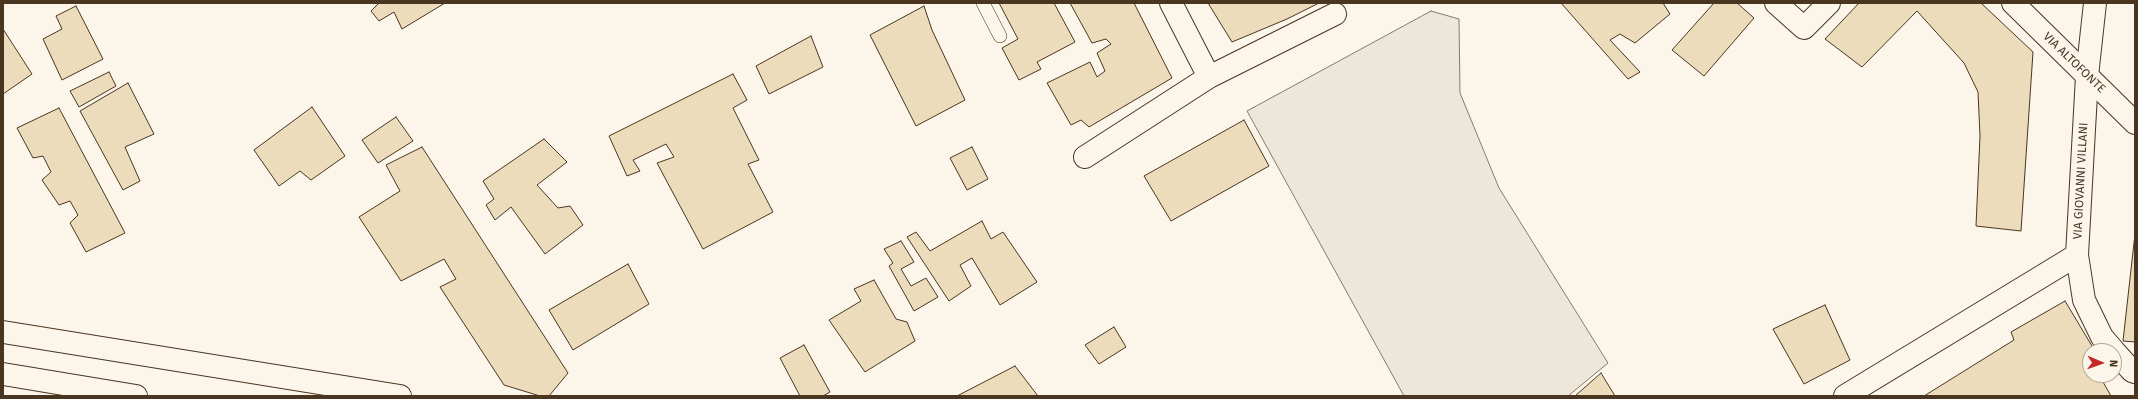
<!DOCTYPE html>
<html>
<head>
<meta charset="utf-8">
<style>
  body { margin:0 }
  #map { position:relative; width:2138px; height:399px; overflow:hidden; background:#fbf6e9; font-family:"Fira Sans",sans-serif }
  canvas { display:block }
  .frame { position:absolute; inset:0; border:4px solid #4a3520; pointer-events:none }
  .north { position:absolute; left:2082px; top:343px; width:40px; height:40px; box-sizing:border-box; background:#fbf6e9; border:1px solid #b4a999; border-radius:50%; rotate:92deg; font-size:11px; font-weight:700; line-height:16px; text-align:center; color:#4a3520 }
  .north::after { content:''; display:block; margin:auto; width:14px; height:18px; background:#c62828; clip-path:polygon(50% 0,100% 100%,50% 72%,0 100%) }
</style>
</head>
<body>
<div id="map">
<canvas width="2138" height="399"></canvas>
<div class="frame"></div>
<div class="north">N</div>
</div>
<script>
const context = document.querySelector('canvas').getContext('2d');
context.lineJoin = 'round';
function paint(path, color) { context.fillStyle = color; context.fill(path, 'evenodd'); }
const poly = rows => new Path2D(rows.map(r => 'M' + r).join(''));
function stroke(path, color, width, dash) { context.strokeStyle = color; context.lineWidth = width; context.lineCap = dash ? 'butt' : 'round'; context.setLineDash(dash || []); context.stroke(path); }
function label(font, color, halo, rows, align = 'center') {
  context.font = font + ' "Fira Sans",sans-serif'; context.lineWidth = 3; context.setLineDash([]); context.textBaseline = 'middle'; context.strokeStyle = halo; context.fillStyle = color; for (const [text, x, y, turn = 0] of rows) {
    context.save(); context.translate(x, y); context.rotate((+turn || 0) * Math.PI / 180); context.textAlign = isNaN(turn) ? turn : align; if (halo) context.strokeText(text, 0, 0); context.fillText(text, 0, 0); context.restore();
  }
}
const parking = poly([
  [1431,11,1459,19,1460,93,1499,188,1608,363,1568,396,1404,396,1247,111,1431,11]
]);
paint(parking, '#ede7d9');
stroke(parking, '#887966', 1);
const building = poly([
  [379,3,445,3,402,29,394,12,379,21,371,11,379,3],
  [999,3,1054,3,1075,42,1037,62,1041,69,1019,80,1002,48,1018,39,999,3],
  [1070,3,1134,3,1172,78,1089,127,1081,120,1071,125,1047,83,1090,62,1097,77,1105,71,1097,53,1111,44,1106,39,1092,43,1070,3],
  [1208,3,1319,3,1287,19,1232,42,1208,3],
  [1561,3,1663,3,1670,14,1635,43,1620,34,1610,40,1640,72,1628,79,1561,3],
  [1714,3,1737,3,1754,18,1704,76,1672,50,1714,3],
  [1859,3,1981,3,2033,52,2021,231,1976,226,1980,136,1978,92,1964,63,1917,11,1862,67,1825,39,1859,3],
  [76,6,103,59,62,80,43,39,62,29,56,16,76,6],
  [924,6,932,30,965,100,916,126,870,35,924,6],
  [3,29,32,74,3,94,3,29],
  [811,36,823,67,769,94,756,66,811,36],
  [109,72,116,86,79,107,70,91,109,72],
  [733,74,747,100,733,108,759,160,748,164,773,212,703,249,657,163,674,157,666,144,633,160,640,171,627,176,609,136,733,74],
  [128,83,154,134,125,147,140,181,123,190,80,111,128,83],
  [312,107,345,156,311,180,300,171,279,186,254,150,312,107],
  [59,108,125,233,86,252,70,223,78,215,70,201,59,205,42,180,51,172,43,156,33,158,17,128,59,108],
  [396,117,413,141,378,163,362,140,396,117],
  [1244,120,1269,166,1171,221,1144,176,1244,120],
  [544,139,567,162,537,185,558,208,570,206,583,225,545,254,511,207,495,220,486,205,494,199,483,181,544,139],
  [422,147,568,373,549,396,540,396,504,385,440,287,456,279,444,259,401,281,359,217,400,191,386,165,422,147],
  [972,147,988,179,967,190,950,158,972,147],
  [982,221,991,239,1003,232,1037,282,1000,305,972,258,960,265,971,286,949,301,907,237,916,232,930,251,982,221],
  [2135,234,2135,342,2123,341,2135,234],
  [901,241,914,262,901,269,911,286,926,278,938,297,914,311,889,266,893,263,884,249,901,241],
  [628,264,649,304,573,350,549,310,628,264],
  [874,280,896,319,907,322,915,341,865,372,829,320,861,301,854,289,874,280],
  [2065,301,2095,351,2090,351,2090,375,2099,375,2111,396,1924,396,2014,340,2011,332,2065,301],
  [1825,305,1850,360,1804,384,1773,329,1825,305],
  [1114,327,1126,347,1099,364,1085,345,1114,327],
  [804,345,830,392,823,396,800,396,780,358,804,345],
  [1015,366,1038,396,957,396,1015,366],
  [1601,373,1615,396,1575,396,1601,373]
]);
paint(building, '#ecdcbc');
stroke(building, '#4a3520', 1);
const lane = poly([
  [983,3,1000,36]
]);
const street = poly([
  [1171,3,1209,77],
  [1776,3,1804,28,1829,3],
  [2095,3,2087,76,2077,255,2084,300,2102,337,2114,351],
  [1085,157,1209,77,1335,14],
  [2114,351,2132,371,2135,372],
  [1845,396,2077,255]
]);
const secondary = poly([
  [2013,3,2135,123],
  [3,332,400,396]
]);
const primary = poly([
  [3,374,136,396]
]);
stroke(lane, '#4a3520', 14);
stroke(street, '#4a3520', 24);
stroke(secondary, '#4a3520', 24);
stroke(primary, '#4a3520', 24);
stroke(lane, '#fbf6e9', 13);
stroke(street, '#fbf6e9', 22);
stroke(secondary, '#fbf6e9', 22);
stroke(primary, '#fbf6e9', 22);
label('12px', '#4a3520', '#fbf6e9', [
  ["VIA ALTOFONTE",2074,63,44],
  ["VIA GIOVANNI VILLANI",2081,181,-87]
]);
</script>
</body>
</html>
